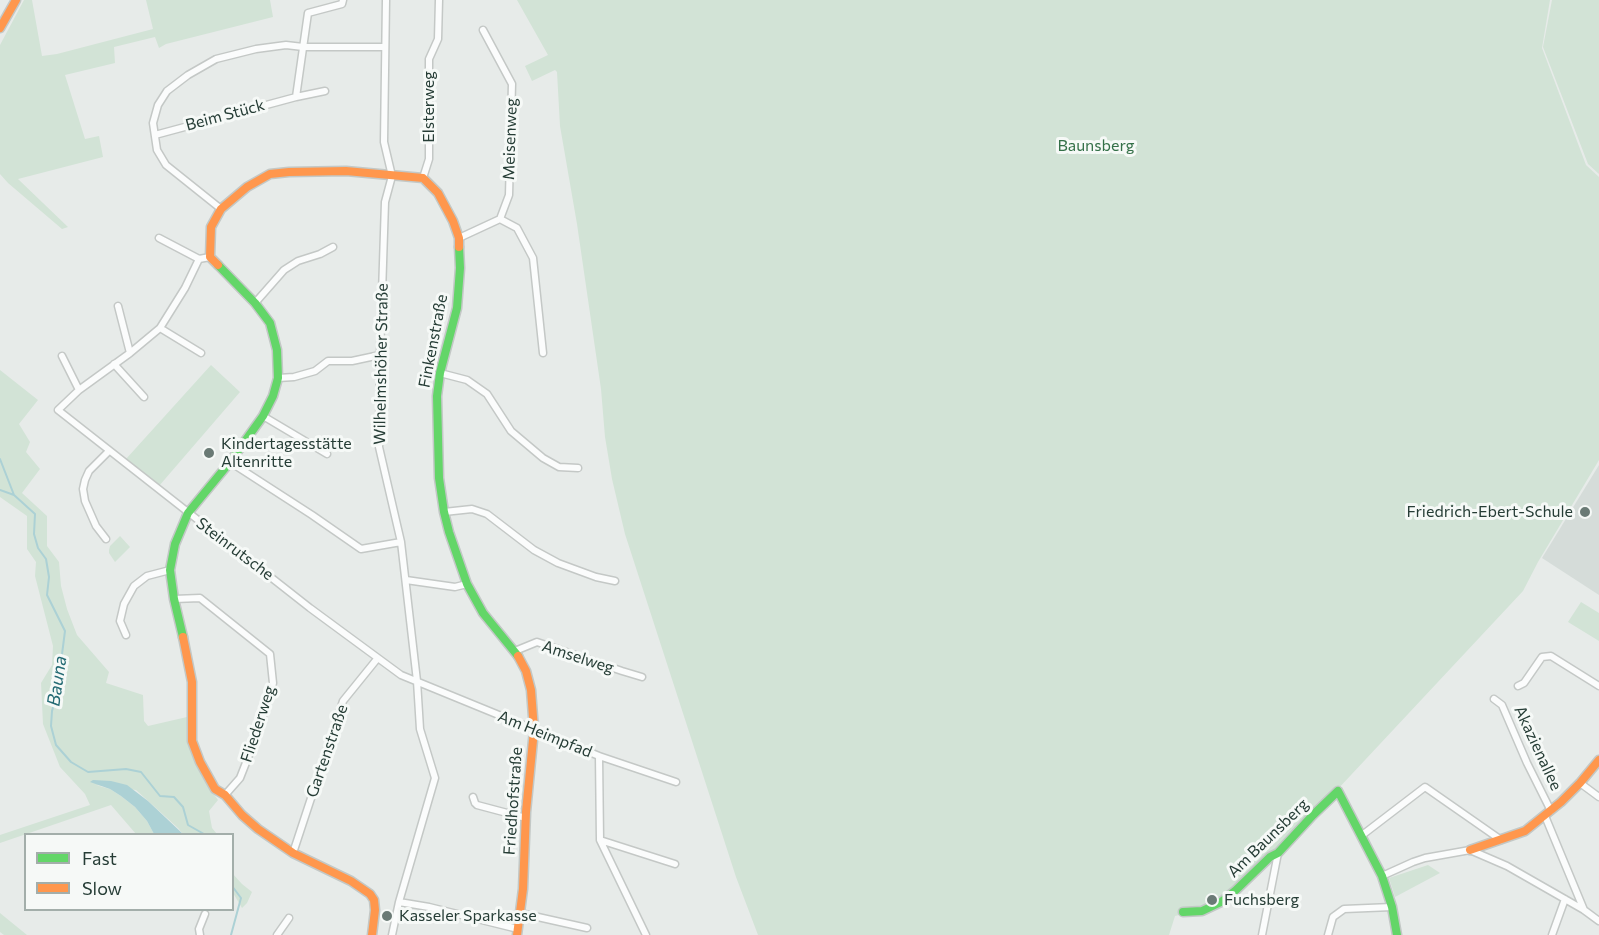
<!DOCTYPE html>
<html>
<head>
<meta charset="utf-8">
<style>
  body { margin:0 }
  #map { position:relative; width:1599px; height:935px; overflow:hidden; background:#e7ebe9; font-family:Commissioner,sans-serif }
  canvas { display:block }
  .legend { position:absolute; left:24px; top:833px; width:210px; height:78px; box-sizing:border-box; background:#f6f9f7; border:2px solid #a3aeaa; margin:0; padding:8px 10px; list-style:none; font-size:18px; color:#263d36 }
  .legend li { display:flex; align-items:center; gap:12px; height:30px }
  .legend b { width:30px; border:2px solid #a3aeaa }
</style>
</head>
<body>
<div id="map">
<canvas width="1599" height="935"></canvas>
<ul class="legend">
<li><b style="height:8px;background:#63d668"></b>Fast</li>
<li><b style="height:8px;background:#ff974d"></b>Slow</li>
</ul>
</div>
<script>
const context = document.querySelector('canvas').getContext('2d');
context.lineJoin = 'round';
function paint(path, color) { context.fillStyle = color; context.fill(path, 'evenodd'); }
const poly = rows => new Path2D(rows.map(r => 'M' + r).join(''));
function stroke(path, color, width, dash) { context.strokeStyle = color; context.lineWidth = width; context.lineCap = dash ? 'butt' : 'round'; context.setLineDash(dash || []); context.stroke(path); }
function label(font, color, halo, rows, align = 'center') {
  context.font = font + ' Commissioner,sans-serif'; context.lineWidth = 6; context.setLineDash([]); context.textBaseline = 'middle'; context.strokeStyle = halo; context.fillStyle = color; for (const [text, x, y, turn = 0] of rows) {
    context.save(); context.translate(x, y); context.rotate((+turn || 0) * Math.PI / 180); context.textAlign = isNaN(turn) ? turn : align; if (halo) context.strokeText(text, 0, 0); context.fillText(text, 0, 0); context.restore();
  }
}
paint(poly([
  [1599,465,1599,595,1542,558]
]), '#d5dcd9');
paint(poly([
  [24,0,32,0,42,56,57,54,153,29,146,0,270,0,273,17,166,44,159,48,155,37,114,47,115,63,65,75,85,139,99,136,103,157,18,179,68,227,62,229,8,183,0,174,0,45],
  [517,0,1550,0,1542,48,1586,165,1599,177,1599,460,1538,562,1523,591,1265,867,1202,910,1175,916,1169,935,758,935,736,877,625,534,612,479,605,437,601,389,577,224,560,126,557,72,555,70,532,81,525,66,548,55],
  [1552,0,1599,0,1599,174,1588,164,1543,47],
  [211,365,240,392,159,486,126,459],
  [0,370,38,400,19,424,30,442,26,452,40,469,22,493,47,516,47,546,59,562,61,586,67,609,77,635,109,672,106,683,143,695,144,721,148,726,187,717,188,741,196,763,210,789,218,800,209,811,212,828,217,834,183,834,178,828,136,790,96,785,110,789,121,796,135,807,147,821,154,834,136,834,111,805,0,843,0,835,90,805,85,794,60,767,43,724,41,683,52,665,53,646,35,576,36,562,27,549,27,516,0,497],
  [120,536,130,547,115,562,109,553,109,550,110,546],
  [1581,602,1599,613,1599,641,1568,622],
  [1428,865,1440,873,1395,897,1389,878],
  [232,873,242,884,252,892,247,903,242,908,233,893],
  [0,913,27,935,4,935,0,932]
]), '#d2e3d6');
paint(poly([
  [93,780,111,781,127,785,148,801,183,834,154,834,147,821,135,807,121,796,110,789,90,782]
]), '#acd1d5');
stroke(poly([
  [0,459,14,495],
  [0,490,14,495,35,514,34,534,38,548,46,559,49,577,47,595,65,631,57,693,52,711,51,726,56,745,71,762,88,772,126,769,141,772,160,796,174,797,183,807,188,825,204,834],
  [231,935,241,898,232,886]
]), '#acd1d5', 2);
const street = poly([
  [386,0,384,142,392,176,385,202,380,355,379,447,401,542,417,681,420,729,435,778,399,902,392,935],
  [483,30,512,84,509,195,500,219],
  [296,97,325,91],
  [155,135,296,97,308,13,342,4,343,0],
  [423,178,429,159,429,59,438,39,439,0],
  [221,209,166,165,157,150,153,123,158,105,167,91,188,75,216,59,256,49,286,45,303,47,385,47],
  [159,238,199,259],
  [459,238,500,219,517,228,533,258,543,353],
  [210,257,199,259,185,288,160,328,130,353,79,390,58,410,310,608,401,675,599,756,676,782],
  [255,303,284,270,298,261,320,254,333,247],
  [118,306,130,353],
  [160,328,201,353],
  [62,356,79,390],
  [114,364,144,397],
  [440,373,467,380,487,394,511,431,543,458,559,467,578,468],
  [278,378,294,377,315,371,328,361,352,361,380,355],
  [263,416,327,454],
  [230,462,312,515,361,549,401,542],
  [444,512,472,509,487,514,534,550,558,563,596,577,615,581],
  [106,539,96,526,85,501,83,489,85,480,89,471,109,451],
  [406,580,455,587,467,584],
  [174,599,200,598,270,654,273,683,258,732,240,778,225,795],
  [126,635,120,621,124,604,134,586,147,576,170,570],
  [515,651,537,642,622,671,642,677],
  [1518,686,1524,683,1542,657,1551,656,1599,686],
  [1494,699,1502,705,1527,763,1551,811],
  [599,756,600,840,646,935],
  [1580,783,1599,797],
  [473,797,475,803,477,805,526,818],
  [1545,816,1584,910],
  [1361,836,1425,787,1501,840],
  [600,840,675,864],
  [293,853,343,701,377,659],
  [1382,876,1413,862,1425,858,1470,850,1507,866,1584,910,1599,921],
  [399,902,429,907,518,929],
  [520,913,587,928],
  [200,935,199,929,205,914],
  [277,935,289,918],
  [1262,935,1278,853],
  [1328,935,1333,917,1344,909,1392,907],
  [1552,935,1565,899]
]);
const fast = poly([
  [459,247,460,268,457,308,440,373,437,396,439,478,444,512,449,532,467,584,483,613,518,656],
  [183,637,174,599,170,570,175,544,188,513,230,462,263,416,273,396,278,378,277,350,270,323,255,303,218,265],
  [1183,912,1202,911,1221,902,1236,890,1270,857,1278,853,1313,815,1338,791,1382,876,1392,907,1397,935]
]);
const slow = poly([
  [0,28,16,0],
  [218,265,210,257,211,227,221,209,247,187,270,174,289,172,346,171,423,178,438,193,453,221,459,238,459,247],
  [183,637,192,682,192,741,200,762,215,789,225,795,242,815,258,829,293,853,351,881,370,894,374,900,375,910,372,935],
  [1470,850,1525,831,1561,802,1580,783,1599,760],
  [517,935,523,889,526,812,534,730,531,690,526,671,518,656]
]);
stroke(street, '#c4c8c6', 9);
stroke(fast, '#c3c8c6', 11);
stroke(slow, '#c3c8c6', 11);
stroke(street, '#fbfcfc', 6);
stroke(fast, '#63d668', 8);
stroke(slow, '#ff974d', 8);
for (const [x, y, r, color] of [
  [209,453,6,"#6a7a75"],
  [1585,512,6,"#6a7a75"],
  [1212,900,6,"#6a7a75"],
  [387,916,6,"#6a7a75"]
]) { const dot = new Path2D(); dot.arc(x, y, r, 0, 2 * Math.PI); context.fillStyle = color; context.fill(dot); stroke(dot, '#f6f9f7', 2); }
label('16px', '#263d36', '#f6f9f7', [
  ["Elsterweg",429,107,-90],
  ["Beim Stück",225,115,-15],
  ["Meisenweg",510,139,-88],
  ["Finkenstraße",433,341,-79],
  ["Wilhelmshöher Straße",381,364,-89],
  ["Steinrutsche",235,549,37],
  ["Amselweg",578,657,18],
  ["Fliederweg",258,724,-72],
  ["Am Heimpfad",545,734,22],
  ["Akazienallee",1538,748,65],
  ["Gartenstraße",327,751,-71],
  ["Friedhofstraße",513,801,-86],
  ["Am Baunsberg",1268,838,-44]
]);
label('16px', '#347048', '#f6f9f7', [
  ["Baunsberg",1096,146]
]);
label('16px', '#263d36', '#f6f9f7', [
  ["Kindertagesstätte",221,444],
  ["Altenritte",221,462],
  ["Friedrich-Ebert-Schule",1573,512,"right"],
  ["Fuchsberg",1224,900],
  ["Kasseler Sparkasse",399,916]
], 'left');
label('italic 18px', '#256b74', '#f6f9f7', [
  ["Bauna",57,681,-82]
]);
</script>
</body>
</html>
